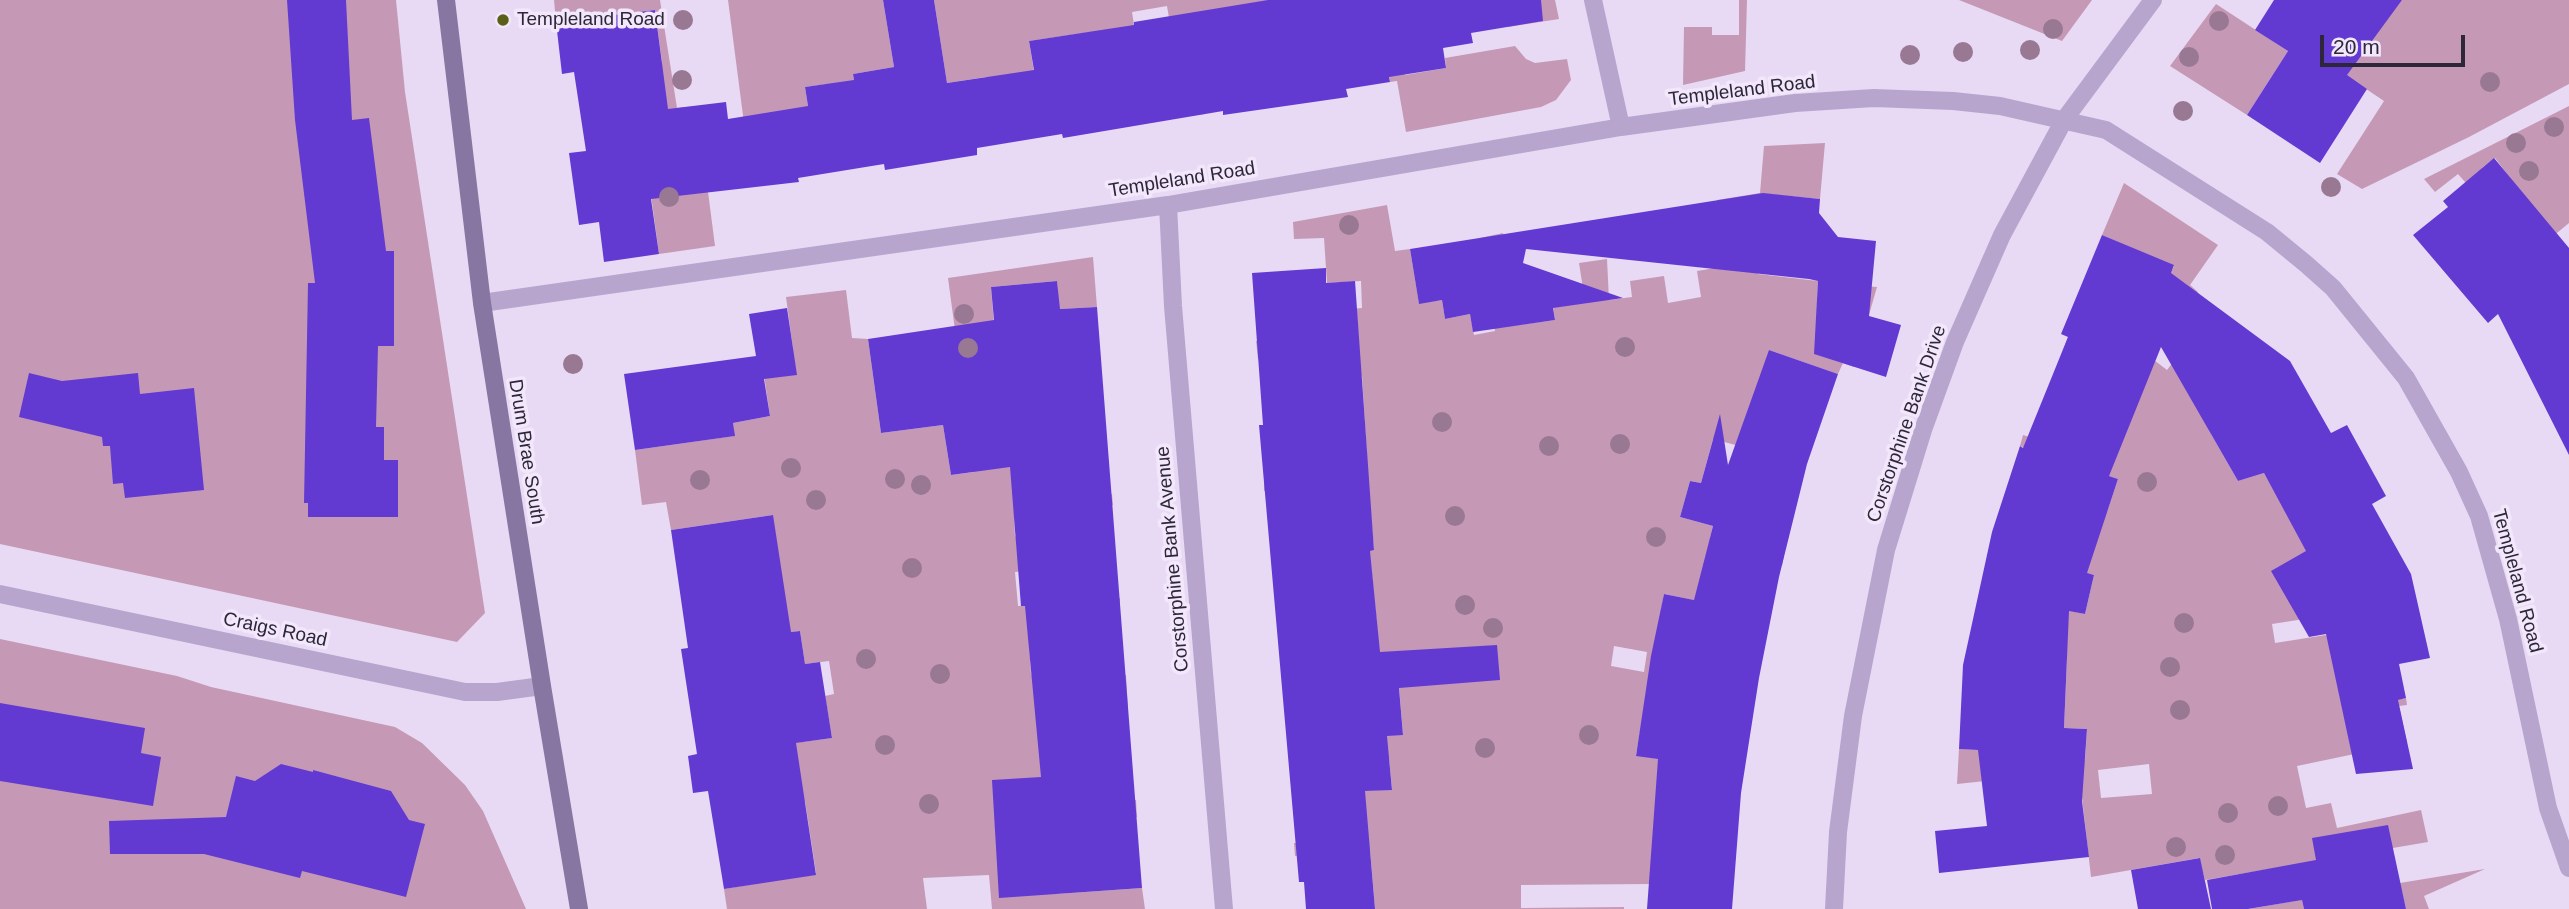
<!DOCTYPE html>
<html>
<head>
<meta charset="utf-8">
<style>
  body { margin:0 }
  #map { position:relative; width:2569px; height:909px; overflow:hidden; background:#e8daf4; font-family:Arial,sans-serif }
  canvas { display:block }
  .scale { position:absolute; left:2320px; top:35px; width:145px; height:32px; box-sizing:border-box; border:4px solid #2d2739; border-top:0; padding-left:9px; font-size:21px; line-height:24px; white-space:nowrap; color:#2d2739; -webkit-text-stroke:5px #f2e7fb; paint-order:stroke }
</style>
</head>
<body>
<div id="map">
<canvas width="2569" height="909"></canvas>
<div class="scale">20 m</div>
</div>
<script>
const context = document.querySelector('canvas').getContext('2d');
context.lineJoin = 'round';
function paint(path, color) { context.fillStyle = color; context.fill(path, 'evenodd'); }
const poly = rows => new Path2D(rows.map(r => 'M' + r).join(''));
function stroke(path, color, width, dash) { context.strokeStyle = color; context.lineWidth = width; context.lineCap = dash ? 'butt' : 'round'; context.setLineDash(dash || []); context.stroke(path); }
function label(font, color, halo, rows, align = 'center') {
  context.font = font + ' Arial,sans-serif'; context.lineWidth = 7; context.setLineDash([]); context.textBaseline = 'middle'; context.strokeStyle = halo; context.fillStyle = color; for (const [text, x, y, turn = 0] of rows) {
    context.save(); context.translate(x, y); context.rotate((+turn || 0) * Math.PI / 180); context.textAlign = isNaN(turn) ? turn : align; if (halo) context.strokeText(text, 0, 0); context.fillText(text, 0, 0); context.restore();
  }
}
paint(poly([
  [0,0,396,0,405,92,485,613,457,642,0,544],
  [554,0,660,0,677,108,697,106,715,246,659,254,644,144,662,62,655,10,556,22],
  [728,0,883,0,894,67,853,74,857,99,828,84,805,87,808,106,752,185],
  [934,0,1284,0,1205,114,1198,115,1191,69,1178,71,1167,6,1132,12,1136,37,1091,32,1029,41,1036,84,986,77,947,83],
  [1503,0,1555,0,1559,19,1508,27],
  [1739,0,1747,0,1745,71,1683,85,1684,27,1712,27,1712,35,1739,35],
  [1959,0,2092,0,2062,41],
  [2402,0,2569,0,2569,84,2469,137,2362,189,2337,174,2384,101,2317,56],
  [2216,4,2288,51,2247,115,2170,66],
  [1380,23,1400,45,1405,75,1446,68,1445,58,1515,46,1526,59,1535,63,1567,59,1571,80,1556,100,1541,107,1406,132,1397,81,1390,82],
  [2569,106,2569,223,2528,257,2483,203,2511,179,2495,158,2483,167,2471,189,2458,174,2435,192,2424,179],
  [1825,143,1820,199,1766,194,1758,274,1818,281,1817,304,1854,285,1877,287,1854,367,1843,363,1838,374,1769,350,1807,464,1713,439,1701,483,1690,481,1680,517,1713,526,1710,538,1784,556,1782,566,1741,556,1698,601,1664,594,1636,755,1672,761,1650,884,1521,885,1521,908,1624,907,1624,909,1375,909,1370,850,1295,856,1294,843,1299,843,1363,791,1392,789,1389,758,1369,759,1294,744,1403,734,1399,687,1286,660,1377,626,1370,555,1309,561,1277,559,1374,550,1368,482,1264,491,1264,475,1367,457,1362,376,1308,352,1258,359,1256,341,1317,336,1315,312,1362,308,1361,281,1327,283,1324,238,1294,239,1293,222,1387,205,1395,251,1410,249,1419,303,1442,300,1445,319,1470,314,1474,335,1495,331,1480,238,1503,233,1518,325,1555,320,1552,300,1584,295,1579,263,1607,259,1609,300,1632,297,1630,281,1664,276,1668,303,1701,297,1697,271,1727,266,1717,200,1760,193,1764,146],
  [1614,646,1647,652,1644,672,1611,666],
  [2124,183,2218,245,2190,285,2198,292,2150,357,2167,370,2180,353,2210,432,2238,481,2264,473,2308,550,2304,619,2272,624,2275,643,2326,635,2376,704,2406,698,2407,705,2399,706,2407,743,2297,766,2306,808,2331,803,2337,828,2421,810,2428,842,2205,880,2199,858,2091,877,2079,771,1957,784,1959,749,2030,752,2085,760,2087,729,2064,728,2067,659,2023,656,2035,603,2085,614,2094,575,2053,566,2107,512,2118,479,2020,446,2023,435,2081,452,2063,350,2068,337,2165,286,2174,266,2102,235],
  [2149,764,2152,794,2101,798,2098,770],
  [1093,257,1097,307,1059,309,1057,281,991,287,997,361,1060,499,1112,494,1113,505,1014,513,1015,536,1044,569,1015,572,1018,606,1120,598,1120,606,1029,642,1031,674,1041,683,1126,675,1128,708,1042,783,1035,806,1136,800,1137,817,1076,822,1054,871,1056,894,1142,888,1145,909,992,909,989,875,923,878,927,909,727,909,724,889,816,873,805,801,712,815,734,751,832,738,825,696,834,694,829,661,805,664,800,631,774,634,773,515,671,530,666,502,642,505,635,450,734,436,733,423,770,416,761,355,793,349,786,297,846,290,852,338,868,339,881,433,943,425,951,475,974,472,948,278],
  [0,639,177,676,211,687,395,727,422,743,465,785,483,811,526,909,0,909],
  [2485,869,2424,896,2429,909,2406,909,2400,883],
  [2302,899,2304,909,2249,909,2300,900]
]), '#c599b5');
paint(poly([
  [287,0,346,0,352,120,369,118,386,251,394,251,394,346,378,346,376,427,384,427,384,460,398,460,398,517,308,517,308,503,304,503,308,283,315,283,295,120],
  [883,0,934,0,947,83,1034,70,1029,41,1134,25,1134,22,1268,0,1541,0,1543,21,1471,33,1473,43,1443,48,1446,68,1389,77,1390,82,1346,89,1348,97,1223,115,1223,111,1063,138,1062,134,977,148,977,155,885,170,884,164,798,178,799,182,651,199,659,254,604,262,599,222,579,225,569,153,586,151,574,72,562,74,556,22,655,10,668,109,726,102,728,119,808,106,805,87,854,80,853,74,894,67],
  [2274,0,2402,0,2347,75,2367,89,2320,163,2247,115,2288,51,2255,30],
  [2494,158,2569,248,2569,455,2498,314,2488,323,2413,235,2448,207,2443,201],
  [1763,193,1820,199,1819,213,1838,237,1876,241,1869,316,1901,325,1886,377,1814,354,1818,281,1809,279,1526,249,1523,263,1623,298,1553,308,1555,320,1473,332,1470,314,1445,319,1442,300,1419,304,1410,249],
  [2102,235,2174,265,2171,273,2290,361,2331,433,2347,425,2386,496,2372,504,2411,574,2430,658,2399,664,2406,698,2398,700,2413,769,2356,774,2326,634,2309,637,2271,571,2306,551,2264,473,2238,481,2161,347,2109,476,2118,479,2087,573,2094,575,2085,614,2069,611,2064,728,2087,729,2082,801,2089,857,1939,873,1935,831,1987,826,1978,750,1959,749,1963,665,1992,532,2020,446,2023,448,2068,337,2061,334],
  [1326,268,1326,283,1355,281,1374,550,1370,551,1380,652,1497,645,1500,680,1399,688,1403,735,1387,736,1392,790,1365,791,1375,909,1306,909,1304,882,1299,882,1259,425,1263,425,1252,273],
  [1057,281,1060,309,1097,307,1142,888,999,898,992,780,1041,777,1025,606,1021,606,1010,467,951,475,943,425,881,433,868,339,994,320,991,287],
  [787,308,797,375,764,379,770,416,733,423,735,436,635,450,624,374,756,356,749,314],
  [1769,350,1838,374,1807,464,1779,577,1759,678,1741,793,1732,909,1647,909,1658,759,1636,756,1651,656,1664,594,1694,600,1713,526,1680,517,1690,481,1701,483,1720,414,1728,465],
  [29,373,62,381,138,373,140,394,194,388,204,490,125,498,123,483,113,484,110,446,103,446,102,437,19,417],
  [773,515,791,632,800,631,805,664,820,662,832,738,796,743,816,875,724,889,708,791,693,793,688,756,697,754,681,649,688,648,671,530],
  [0,703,145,728,141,753,161,757,153,806,0,781],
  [281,764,313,772,313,770,391,791,409,820,425,824,406,897,302,871,300,878,204,854,110,854,109,821,226,817,236,776,255,781],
  [2388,825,2406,909,2304,909,2302,900,2248,909,2212,909,2207,880,2316,860,2312,838],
  [2200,858,2211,909,2138,909,2131,870]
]), '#623ad2');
stroke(poly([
  [1593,0,1621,127],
  [1168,205,1173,306,1224,909],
  [482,303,1168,205,1621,127,1795,103,1874,98,1953,101,2000,106,2106,130,2267,232,2306,264,2333,288,2406,378,2459,472,2479,516,2508,619,2548,808,2569,868],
  [0,594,465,692,497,692,542,686],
  [1834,909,1838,832,1853,716,1886,550,1923,430,1955,342,2002,235,2064,120,2153,0]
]), '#b8a5ce', 18);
stroke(poly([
  [446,0,482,303,542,686,579,909]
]), '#8776a2', 18);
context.fillStyle = '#997894';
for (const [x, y] of [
  [683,20],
  [2219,21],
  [2053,29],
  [2030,50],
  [1963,52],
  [1910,55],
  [2189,57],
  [682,80],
  [2490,82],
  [2183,111],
  [2554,127],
  [2516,143],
  [2529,171],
  [2331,187],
  [669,197],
  [1349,225],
  [964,314],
  [1625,347],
  [968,348],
  [573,364],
  [1442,422],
  [1620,444],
  [1549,446],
  [791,468],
  [895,479],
  [700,480],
  [2147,482],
  [921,485],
  [816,500],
  [1455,516],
  [1656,537],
  [912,568],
  [1465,605],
  [2184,623],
  [1493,628],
  [866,659],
  [2170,667],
  [940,674],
  [2180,710],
  [1589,735],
  [885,745],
  [1485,748],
  [929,804],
  [2278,806],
  [2228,813],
  [2176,847],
  [2225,855]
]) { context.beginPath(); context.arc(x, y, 10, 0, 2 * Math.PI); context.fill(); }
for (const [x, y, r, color] of [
  [503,20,7,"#595e18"]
]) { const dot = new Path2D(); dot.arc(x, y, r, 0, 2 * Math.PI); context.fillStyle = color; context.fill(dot); stroke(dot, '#f2e7fb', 2.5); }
label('19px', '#2d2739', '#f2e7fb', [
  ["Templeland Road",517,20]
], 'left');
label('19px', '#2d2739', '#f2e7fb', [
  ["Templeland Road",1742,91,-7],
  ["Templeland Road",1182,180,-9],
  ["Corstorphine Bank Drive",1907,424,-71],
  ["Drum Brae South",526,452,81],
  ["Corstorphine Bank Avenue",1173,559,-95],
  ["Templeland Road",2517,581,75],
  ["Craigs Road",275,630,12]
]);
</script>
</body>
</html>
